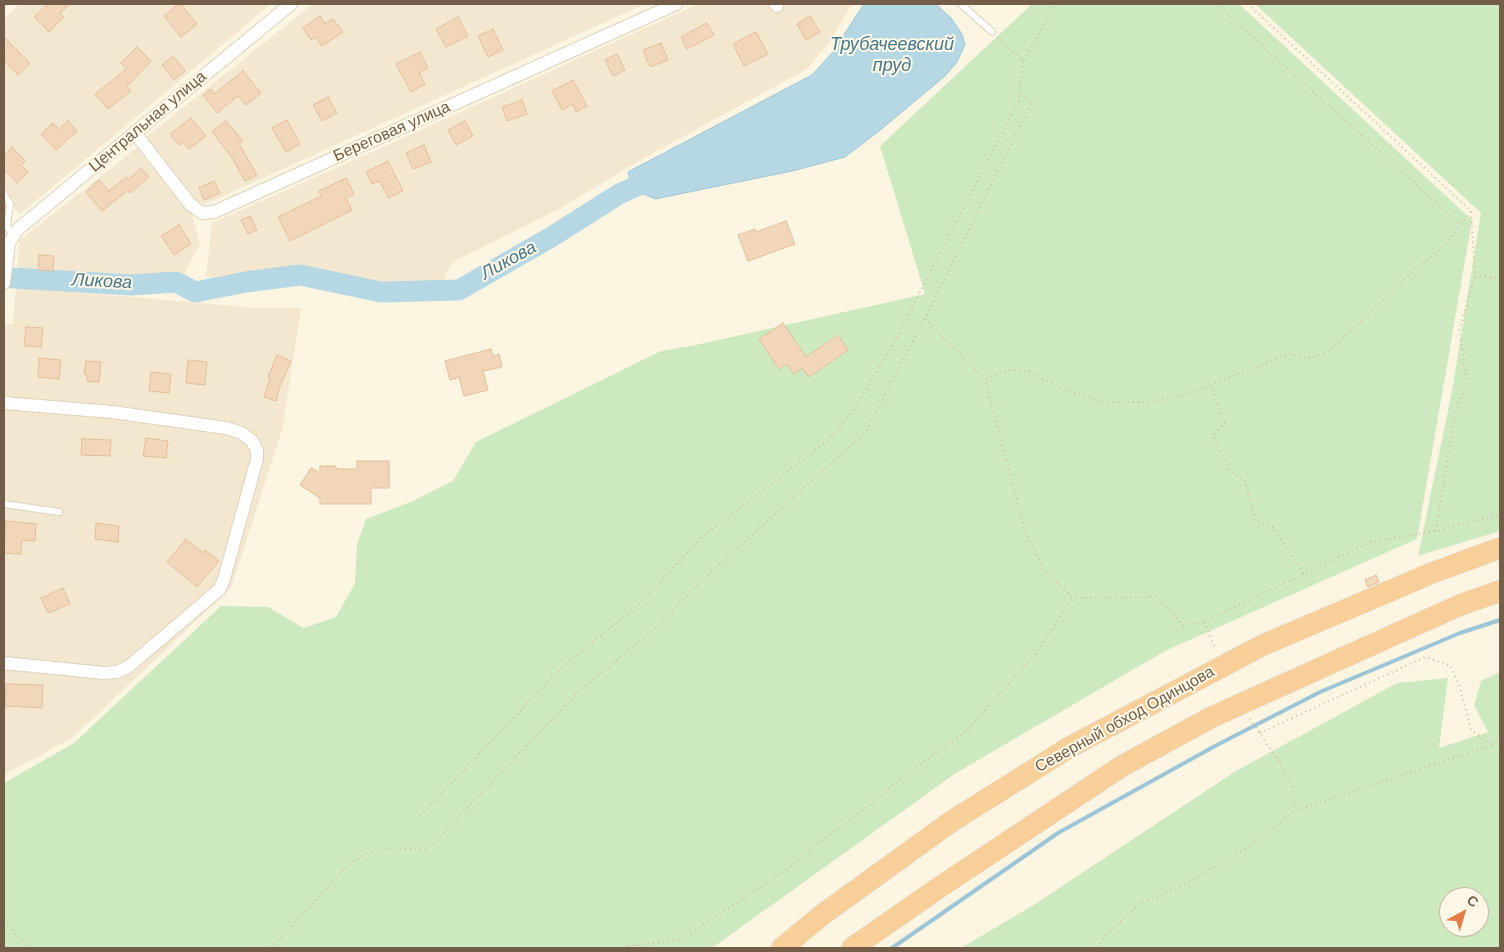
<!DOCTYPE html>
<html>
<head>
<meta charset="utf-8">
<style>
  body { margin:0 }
  #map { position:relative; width:1504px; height:952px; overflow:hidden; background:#fcf5e1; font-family:"DM Sans",sans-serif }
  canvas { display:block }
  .frame { position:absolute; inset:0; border:5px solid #735d48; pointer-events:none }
  .north { position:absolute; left:1439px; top:887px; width:50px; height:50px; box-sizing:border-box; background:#fff8e7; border:1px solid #c7baa7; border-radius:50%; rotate:39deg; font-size:14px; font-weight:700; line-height:20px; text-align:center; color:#735d48 }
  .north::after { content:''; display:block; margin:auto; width:18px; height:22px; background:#e67d46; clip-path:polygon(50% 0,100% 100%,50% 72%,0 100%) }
</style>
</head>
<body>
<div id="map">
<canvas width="1504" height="952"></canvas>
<div class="frame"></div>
<div class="north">С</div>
</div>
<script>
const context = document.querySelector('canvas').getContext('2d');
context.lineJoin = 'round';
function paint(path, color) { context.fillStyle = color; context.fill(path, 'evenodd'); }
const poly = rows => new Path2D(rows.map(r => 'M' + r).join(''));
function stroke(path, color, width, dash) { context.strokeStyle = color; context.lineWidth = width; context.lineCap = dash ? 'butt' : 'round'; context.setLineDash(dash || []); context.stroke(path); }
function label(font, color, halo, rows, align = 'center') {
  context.font = font + ' "DM Sans",sans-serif'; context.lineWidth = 4; context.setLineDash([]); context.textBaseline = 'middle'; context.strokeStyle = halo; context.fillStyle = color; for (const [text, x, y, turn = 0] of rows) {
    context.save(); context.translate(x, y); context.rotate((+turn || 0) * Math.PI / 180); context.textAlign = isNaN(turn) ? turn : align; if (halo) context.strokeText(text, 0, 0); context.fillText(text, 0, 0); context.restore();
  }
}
paint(poly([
  [19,4,271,4,20,214,10,204,4,210,4,19],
  [313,4,645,4,210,202,199,204,145,138],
  [698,4,852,4,831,40,807,69,642,159,559,209,453,262,443,281,380,288,287,271,206,277,212,223,386,146],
  [139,146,192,213,200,245,182,277,131,280,17,272,19,241],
  [16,287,256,308,301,308,282,430,231,588,72,738,4,775,4,324,13,324]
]), '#f3e7d0');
paint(poly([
  [1032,4,1239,4,1472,220,1417,539,1165,651,956,773,712,948,4,948,4,783,74,743,221,606,268,607,304,628,336,617,355,583,357,544,366,519,413,501,453,481,476,442,661,351,696,345,925,294,880,146],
  [1255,4,1500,4,1500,531,1418,556,1452,391,1481,213],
  [1500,672,1500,948,961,948,1032,906,1236,771,1397,683,1448,678,1439,748,1488,732,1474,705,1481,681],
  [1449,897,1479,897,1479,927,1449,927]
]), '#cce9c0');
const water = poly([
  [864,4,936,4,951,18,962,34,965,44,957,62,945,76,879,131,845,157,792,171,655,199,637,191,631,183,628,172,812,75,832,53,864,4]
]);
paint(water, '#b6d8e5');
stroke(water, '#9cc6d7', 1);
stroke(poly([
  [892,948,1058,833,1215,746,1320,692,1460,633,1500,620]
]), '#9cc6d7', 4);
stroke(poly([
  [13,278,131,285,176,282,195,292,246,282,300,275,381,292,459,290,553,236,619,194,659,176]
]), '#b6d8e5', 21);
const building = poly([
  [48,4,70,4,60,13,64,17,49,32,34,17,48,4],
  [178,4,181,4,197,24,181,37,164,16,178,4],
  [320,16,325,24,333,19,343,32,322,46,315,37,311,40,303,28,320,16],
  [810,16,820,32,806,40,797,24,810,16],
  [458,17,468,36,446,47,436,29,458,17],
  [707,23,714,35,687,49,681,37,707,23],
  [493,29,503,50,488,57,478,36,493,29],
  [756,32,768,54,744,66,733,44,756,32],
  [4,37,30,63,18,75,4,61,4,37],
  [661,43,668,60,650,67,643,50,661,43],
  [137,47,151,61,127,86,131,91,108,109,95,94,127,69,121,63,137,47],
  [420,52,428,68,419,73,425,84,411,92,396,64,420,52],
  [617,54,625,70,613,76,605,60,617,54],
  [173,56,185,71,174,80,162,65,173,56],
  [243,71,261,93,246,105,238,96,217,113,203,95,211,89,214,94,243,71],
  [573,80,587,106,576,112,573,104,562,110,552,91,573,80],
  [328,97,337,113,322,121,313,105,328,97],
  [522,100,527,114,507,121,502,107,522,100],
  [191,118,206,136,189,149,183,142,179,145,170,134,191,118],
  [287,120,300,144,286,152,272,128,287,120],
  [68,121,77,131,56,150,41,134,53,123,59,129,68,121],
  [226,121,243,141,239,144,257,175,245,181,231,156,212,132,226,121],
  [465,121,473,136,456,145,448,130,465,121],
  [424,145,431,162,413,169,406,153,424,145],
  [12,147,25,161,21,165,28,172,17,183,4,169,4,155,12,147],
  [388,161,403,191,388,198,380,181,372,184,366,172,388,161],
  [141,168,149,177,130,193,128,190,102,211,86,192,99,180,109,191,126,177,128,180,141,168],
  [346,178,354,194,346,198,352,210,290,241,278,217,321,196,319,191,346,178],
  [214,181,220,193,204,200,199,188,214,181],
  [250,216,257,230,248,234,241,220,250,216],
  [786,221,795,244,748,261,738,235,755,229,756,232,786,221],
  [179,225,191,244,174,255,161,236,179,225],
  [39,255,54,256,53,271,38,270,39,255],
  [783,323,806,357,838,335,848,350,809,377,802,368,794,374,787,364,779,369,759,339,783,323],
  [26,327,43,328,41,347,24,346,26,327],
  [491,349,493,356,499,354,502,367,483,371,488,390,464,396,459,377,450,380,445,361,491,349],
  [277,355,291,361,280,386,276,401,264,397,270,378,268,377,277,355],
  [39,358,61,360,59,379,38,377,39,358],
  [188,360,207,362,205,385,186,383,188,360],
  [86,361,101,362,99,382,87,381,87,375,84,374,86,361],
  [151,372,171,374,169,393,149,391,151,372],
  [146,438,168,441,166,458,143,456,146,438],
  [82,439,111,440,110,456,81,455,82,439],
  [357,461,389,461,389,488,371,488,371,504,320,504,320,498,300,485,311,468,320,473,320,466,336,466,336,469,357,469,357,461],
  [6,521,36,524,35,541,22,540,21,554,4,553,6,521],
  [96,523,119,526,118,542,95,539,96,523],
  [186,539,203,553,205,550,219,561,197,587,167,562,186,539],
  [1376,575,1379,582,1368,587,1365,580,1376,575],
  [63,588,70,604,48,613,41,598,63,588],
  [6,684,43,685,42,708,5,706,6,684]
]);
paint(building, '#f1d6b9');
stroke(building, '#e3bf99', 1);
const service = poly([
  [961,4,992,32],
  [4,194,10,204,7,226,13,236],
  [4,504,59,512]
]);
const minor = poly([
  [775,4,777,6],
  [135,133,190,204,202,213,214,212,676,4],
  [4,283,9,243,18,229,291,4],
  [4,403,112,412,226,428,242,433,252,441,257,450,257,459,224,579,220,589,128,667,117,672,104,673,4,663]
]);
const trunk = poly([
  [782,948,822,915,952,821,1070,747,1263,645,1432,573,1500,548],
  [852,948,940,887,1122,766,1212,717,1460,605,1500,591]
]);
stroke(service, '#e0d2bd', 8);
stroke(minor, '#e0d2bd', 14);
stroke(trunk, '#e0dbd7', 22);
stroke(poly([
  [1216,4,1461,225],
  [1248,4,1471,211,1475,276,1459,331,1467,381,1454,418,1436,531],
  [998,38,1023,61,1056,4],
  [1475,276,1500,278],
  [925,319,985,379],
  [1210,385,1225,423,1213,436,1229,470,1245,481,1255,521,1273,527,1304,574],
  [1204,622,1183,625,1157,597,1073,598,1044,570,1025,531,985,379,1010,370,1028,371,1063,389,1104,402,1152,402,1190,393,1288,354,1310,358,1329,351,1372,311,1416,268,1444,247,1471,211],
  [1214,646,1204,622,1370,542,1436,531,1500,514],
  [1250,719,1280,763,1294,790,1294,811],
  [1260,733,1425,657,1451,666,1460,688,1471,730,1493,745],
  [420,816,563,666,639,605,701,538,828,440,854,409,890,350,1019,100,1023,61],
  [4,923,30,948],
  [271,948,348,865,376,848,428,849,580,690,655,629,702,580,865,433,925,318,1032,102,1020,93],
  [624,948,626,946,681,940,785,871,815,845,869,806,899,780,965,732,1035,655,1073,598],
  [1098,948,1107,934,1140,903,1182,886,1260,840,1294,811,1500,742]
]), '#d5ba9c', 2, [1, 4]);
stroke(service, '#fff', 6);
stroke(minor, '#fff', 12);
stroke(trunk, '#f8cf98', 21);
label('16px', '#735d48', '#fff8e7', [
  ["Центральная улица",148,122,-40],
  ["Береговая улица",392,132,-24],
  ["Северный обход Одинцова",1125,720,-29]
]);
label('italic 18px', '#45788d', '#fff8e7', [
  ["Трубачеевский",892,45],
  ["пруд",892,66],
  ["Ликова",509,261,-29],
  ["Ликова",102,282,3]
]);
</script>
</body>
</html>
